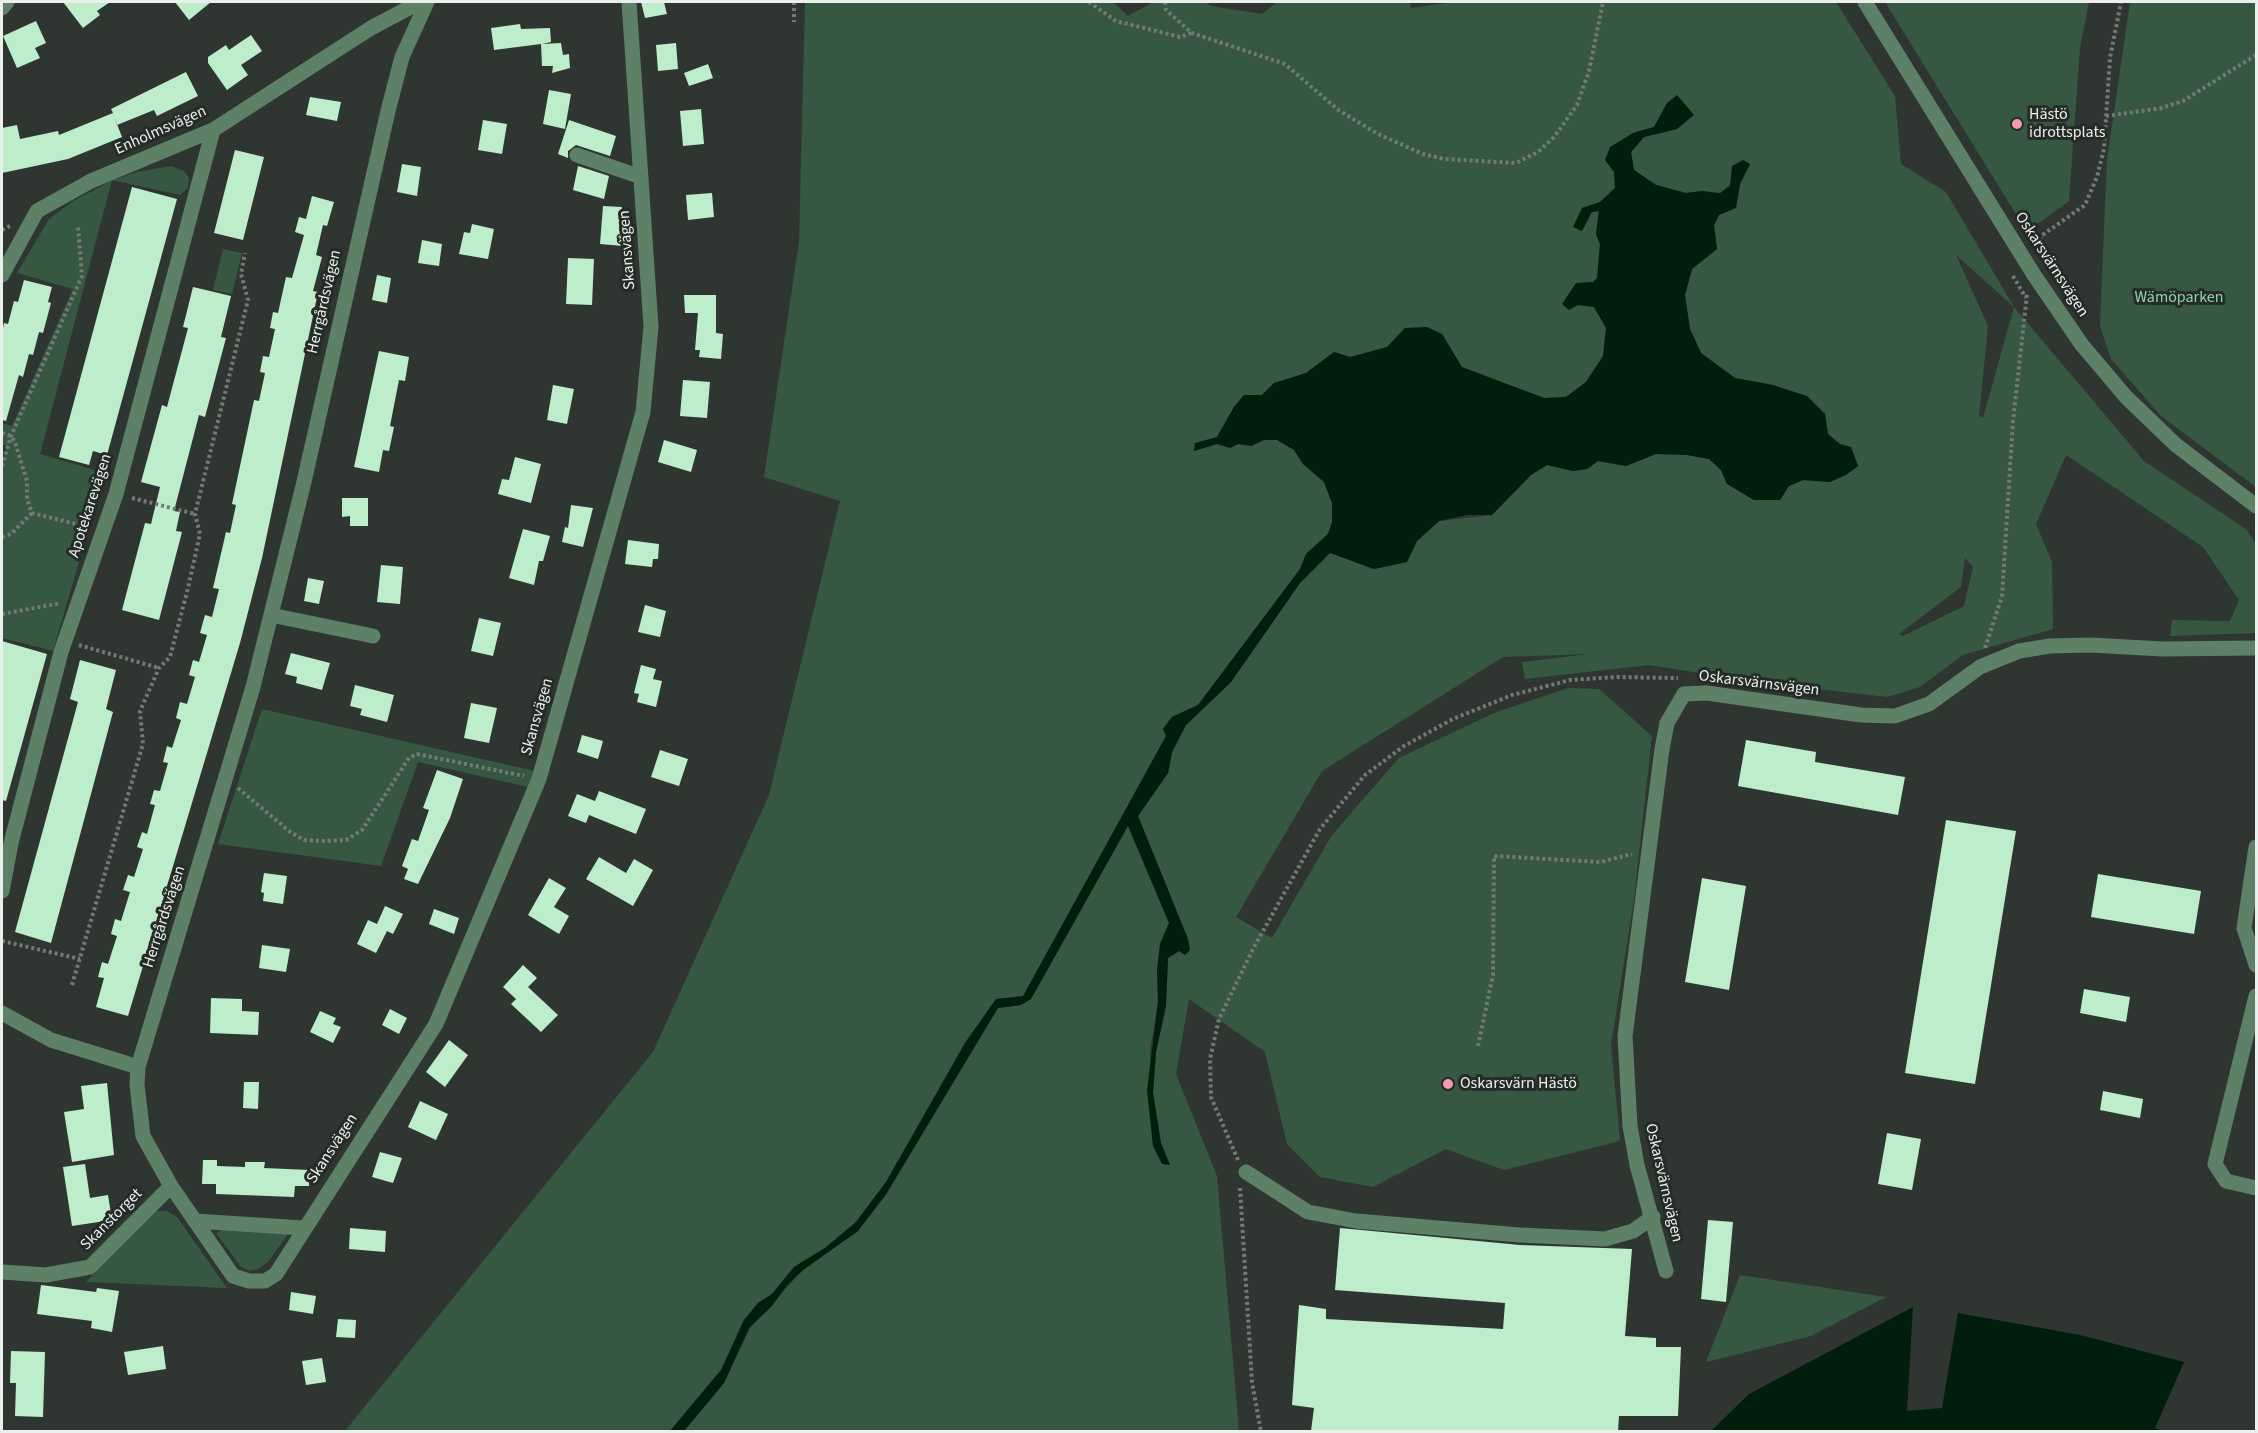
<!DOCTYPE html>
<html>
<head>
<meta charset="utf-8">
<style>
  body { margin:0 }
  #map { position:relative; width:2258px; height:1433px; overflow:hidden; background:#2f3631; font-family:"Source Sans 3",sans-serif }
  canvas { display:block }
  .frame { position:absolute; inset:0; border:3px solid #ebf0ec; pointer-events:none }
</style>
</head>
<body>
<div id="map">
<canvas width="2258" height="1433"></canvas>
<div class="frame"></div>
</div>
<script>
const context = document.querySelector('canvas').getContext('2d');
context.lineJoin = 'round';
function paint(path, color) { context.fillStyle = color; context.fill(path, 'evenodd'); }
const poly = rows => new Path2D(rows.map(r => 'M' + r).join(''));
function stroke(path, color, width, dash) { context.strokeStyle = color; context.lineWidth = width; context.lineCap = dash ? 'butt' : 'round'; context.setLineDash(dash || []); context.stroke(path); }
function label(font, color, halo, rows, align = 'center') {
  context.font = font + ' "Source Sans 3",sans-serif'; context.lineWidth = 6; context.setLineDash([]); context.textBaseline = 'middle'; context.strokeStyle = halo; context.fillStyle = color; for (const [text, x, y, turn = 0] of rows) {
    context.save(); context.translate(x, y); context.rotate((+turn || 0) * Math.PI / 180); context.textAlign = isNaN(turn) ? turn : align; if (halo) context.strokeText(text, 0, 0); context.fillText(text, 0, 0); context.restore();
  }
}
paint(poly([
  [805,2,1113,2,1128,16,1153,2,1205,2,1211,6,1262,14,1277,2,1410,2,1411,8,1453,2,1836,2,1895,96,1901,164,1946,192,2014,307,2144,461,2246,529,2256,544,2256,633,2170,636,2172,620,2230,621,2239,600,2203,547,2066,455,2036,524,2052,562,2053,629,1963,655,1920,687,1887,697,1756,682,1649,665,1525,679,1522,662,1589,654,1503,657,1322,771,1236,917,1272,938,1332,835,1399,758,1494,713,1568,688,1599,689,1652,736,1634,899,1611,1045,1620,1141,1504,1170,1446,1149,1373,1187,1320,1177,1287,1144,1265,1052,1189,999,1176,1074,1217,1176,1239,1431,684,1431,724,1383,750,1328,803,1270,858,1231,886,1195,998,1008,1021,1005,1031,999,1128,825,1169,923,1160,944,1157,971,1158,1002,1150,1051,1153,1146,1170,1165,1161,1143,1153,1093,1156,1052,1166,1006,1168,958,1179,951,1190,950,1188,939,1138,816,1168,773,1172,752,1186,725,1231,682,1300,583,1330,553,1374,569,1407,562,1417,541,1439,521,1492,515,1531,475,1547,465,1573,471,1587,469,1598,461,1626,466,1656,454,1687,455,1709,459,1721,470,1727,484,1754,500,1780,500,1789,486,1803,480,1830,482,1840,445,1828,434,1825,414,1773,385,1735,378,1701,353,1690,329,1685,295,1692,269,1717,249,1714,226,1719,215,1736,207,1740,184,1750,164,1720,194,1702,191,1686,193,1656,185,1634,170,1631,152,1644,137,1677,129,1667,103,1654,127,1633,133,1614,172,1615,188,1600,202,1582,208,1592,212,1599,210,1596,234,1600,244,1597,279,1578,305,1594,307,1606,328,1603,356,1586,382,1566,397,1544,398,1461,367,1442,334,1350,357,1334,352,1306,373,1274,383,1262,395,1244,395,1234,407,1217,437,1194,451,1217,444,1230,448,1238,444,1251,446,1263,440,1277,440,1294,450,1303,464,1324,482,1332,503,1332,522,1328,534,1306,554,1300,569,1198,705,1172,717,1163,728,1166,736,1023,997,996,999,965,1043,886,1182,856,1222,825,1248,794,1267,772,1294,758,1303,744,1320,721,1370,670,1431,344,1432,653,1052,769,795,840,501,764,477,799,242],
  [1956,255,2014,307,1983,418,1979,416,1988,326],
  [1965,558,1973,567,1964,606,1903,636,1899,634,1961,587],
  [1885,2,2089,2,2080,48,2069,201,2027,232],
  [2130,2,2256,2,2256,487,2161,416,2111,359,2100,326,2107,160],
  [171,166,184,171,189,178,188,188,180,195,112,180,40,454,105,473,53,651,2,638,2,462,7,446,2,444,2,423,12,426,73,289,17,273,49,219,73,201,113,180,137,172],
  [223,249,242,253,232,294,213,290],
  [262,709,535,771,528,787,418,762,381,866,218,844],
  [157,1211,167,1211,177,1217,227,1288,86,1282],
  [224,1229,288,1234,268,1262,258,1269,249,1271,241,1267,216,1233],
  [1740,1275,1886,1297,1811,1336,1706,1362]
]), '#365840');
paint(poly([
  [1677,95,1694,115,1677,129,1644,137,1631,152,1634,170,1656,185,1686,193,1702,191,1720,193,1730,186,1732,166,1743,160,1750,164,1740,184,1736,208,1719,215,1714,225,1717,249,1692,269,1685,295,1690,329,1701,353,1735,378,1773,385,1807,396,1825,414,1828,434,1840,444,1851,447,1858,466,1846,475,1830,482,1803,480,1789,486,1780,500,1754,500,1727,484,1721,470,1709,459,1687,455,1656,454,1626,466,1598,461,1587,469,1573,471,1547,465,1531,475,1492,515,1467,515,1439,521,1417,541,1407,562,1374,569,1330,553,1300,583,1231,682,1186,725,1172,752,1168,773,1138,816,1188,939,1190,950,1185,955,1179,951,1168,958,1166,1006,1156,1052,1153,1093,1161,1143,1170,1165,1162,1164,1153,1146,1147,1090,1158,1002,1157,971,1160,944,1169,923,1128,826,1031,999,1021,1005,998,1008,886,1194,858,1231,803,1270,787,1285,772,1306,749,1328,724,1383,684,1431,670,1431,721,1370,744,1320,758,1303,772,1294,794,1267,825,1248,856,1222,886,1182,965,1043,996,999,1023,996,1166,736,1163,729,1172,717,1198,705,1300,569,1306,554,1328,534,1332,522,1332,503,1324,482,1303,464,1294,450,1277,440,1264,440,1251,446,1238,444,1230,448,1217,444,1194,451,1195,443,1217,437,1234,407,1244,395,1262,395,1274,383,1306,373,1334,352,1350,357,1387,347,1405,328,1427,327,1442,334,1462,367,1544,398,1566,397,1586,382,1603,356,1606,328,1594,307,1578,305,1569,310,1562,304,1576,283,1593,282,1597,278,1600,244,1596,234,1599,211,1592,212,1582,231,1573,227,1582,208,1600,202,1615,188,1614,172,1605,160,1610,147,1633,133,1654,127,1667,103],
  [1913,1307,1907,1411,1942,1408,1958,1313,2080,1335,2184,1362,2155,1428,2162,1431,1711,1431,1749,1394]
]), '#001e0b');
paint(poly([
  [63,2,110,2,97,11,100,15,83,28],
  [175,2,211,2,189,20],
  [641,2,664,2,667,14,645,18],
  [36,21,46,43,35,48,40,58,17,68,3,36],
  [520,24,521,29,550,28,551,42,542,44,561,43,563,55,569,54,570,68,552,73,553,66,542,66,541,44,494,50,491,28],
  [251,35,262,51,241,65,248,75,227,90,208,63,208,57,226,45,229,50],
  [676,43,678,69,658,71,656,45],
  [708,64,713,78,689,86,684,73],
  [186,72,198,96,157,116,154,110,117,125,115,119,122,137,68,159,2,173,2,128,17,125,20,139,58,131,59,135,113,113,111,109],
  [549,90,571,94,565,129,543,124],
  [310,97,341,102,337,121,306,115],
  [701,109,704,144,683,146,680,111],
  [483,120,507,124,502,154,478,150],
  [569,120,616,136,610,156,576,145,568,151,568,158,558,154],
  [235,150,264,157,243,240,214,233],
  [402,164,421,167,417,196,397,192],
  [578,166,609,176,604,199,573,190],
  [132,187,177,199,107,455,93,451,89,465,59,457],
  [712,193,714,217,688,220,686,195],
  [312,196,334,202,327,226,323,225,316,255,322,257,313,291,318,292,262,558,240,643,128,1016,96,1007,104,978,98,977,102,962,108,964,117,936,111,934,115,919,121,921,130,892,123,890,128,875,134,877,143,849,137,847,142,832,147,834,155,805,150,804,154,790,160,791,168,763,163,762,167,746,172,748,181,720,176,718,180,702,187,704,195,677,189,675,193,660,199,662,207,635,200,633,205,615,212,617,219,589,213,588,226,532,230,533,236,505,232,504,254,400,259,401,265,373,260,372,263,356,269,357,275,329,270,328,273,312,278,313,286,277,292,278,304,235,295,232,299,217,306,219],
  [603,206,622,207,619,230,624,230,623,246,600,244],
  [472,224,494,229,488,259,459,254,464,232,470,233],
  [422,240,442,244,439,266,418,263],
  [568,258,594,259,592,305,566,304],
  [377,275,391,278,387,303,372,300],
  [24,280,52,287,48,302,51,303,43,333,39,332,33,355,29,354,23,377,19,375,6,421,2,420,2,333,4,323,8,324,14,301,18,302],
  [193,287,231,296,221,337,226,338,205,417,199,415,174,511,180,512,176,531,182,532,159,620,122,610,145,523,151,524,160,487,141,482,162,405,167,407,188,328,183,327],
  [684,295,716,295,716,333,723,334,721,359,699,357,700,350,695,350,698,313,685,313],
  [379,351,409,357,405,381,399,380,390,426,394,427,389,451,383,450,379,472,354,467],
  [683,380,710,382,707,418,680,416],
  [553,385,574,389,567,424,547,420],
  [664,440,697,450,691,472,658,462],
  [515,457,541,464,531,503,498,494,502,479,509,480],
  [342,498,368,498,368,526,350,526,350,516,342,517],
  [571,505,593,508,583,547,562,542,565,527,568,528],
  [523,529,550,536,543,561,539,561,534,585,509,578],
  [628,540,659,544,658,559,653,559,652,567,625,564],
  [381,565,403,567,400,604,377,602],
  [308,578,324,581,319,604,304,601],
  [645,605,666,611,660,637,638,632],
  [479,618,501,623,493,656,471,651],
  [2,641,47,654,6,801,2,800],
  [291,653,330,663,322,690,296,683,297,677,285,674],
  [80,660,116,670,106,709,113,712,51,943,15,932,78,702,70,699],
  [641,665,656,669,653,679,662,681,656,707,637,702,639,694,634,693],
  [355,685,394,695,387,722,360,715,362,709,350,706],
  [471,703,497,708,489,743,464,738],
  [582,735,603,741,598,759,577,752],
  [1746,740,1816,752,1815,762,1905,777,1898,815,1738,786],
  [660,750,688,759,679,786,651,777],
  [437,770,463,779,450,818,418,884,404,879,408,869,402,866,412,839,418,841,429,810,423,808],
  [599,791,646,809,636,834,589,815,586,823,568,816,577,794,595,801],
  [1946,820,2016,831,1975,1084,1905,1073],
  [599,857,626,873,634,859,653,870,633,906,586,879],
  [264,873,287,876,283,904,263,901,264,893,261,892],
  [2098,874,2201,891,2194,934,2091,917],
  [549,878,566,888,554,907,569,916,559,934,528,915],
  [1702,878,1746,886,1729,990,1685,982],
  [385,906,403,914,393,934,387,931,376,953,357,944,368,920,377,924],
  [434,909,459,918,454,934,429,924],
  [262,945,290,949,286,972,259,968],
  [523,965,537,978,528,987,558,1015,541,1032,511,1004,516,999,503,987],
  [2084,989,2130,997,2126,1022,2080,1013],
  [211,998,242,999,242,1011,259,1012,258,1035,210,1033],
  [390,1009,407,1018,399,1034,382,1025],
  [320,1011,336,1018,333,1024,341,1027,333,1043,310,1032],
  [449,1040,468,1055,445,1087,426,1072],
  [244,1082,259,1082,258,1109,243,1108],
  [107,1083,114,1155,72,1162,64,1112,84,1109,81,1086],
  [2103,1091,2143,1099,2140,1118,2100,1110],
  [420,1101,448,1114,436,1140,408,1127],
  [1887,1133,1921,1139,1912,1190,1878,1184],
  [380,1152,402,1158,393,1183,372,1177],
  [203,1160,217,1160,217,1166,245,1167,245,1162,265,1162,264,1168,309,1170,309,1186,295,1186,294,1197,216,1194,216,1184,202,1184],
  [85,1164,90,1198,108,1195,112,1220,72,1226,63,1167],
  [1708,1220,1733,1222,1726,1302,1701,1299],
  [350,1228,386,1231,385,1252,349,1249],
  [1340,1228,1520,1245,1632,1249,1625,1336,1656,1338,1656,1347,1681,1347,1678,1416,1619,1416,1618,1431,1311,1431,1314,1408,1292,1405,1299,1305,1326,1309,1326,1319,1503,1329,1505,1303,1335,1290],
  [41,1285,96,1292,97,1288,119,1291,112,1332,91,1328,92,1321,37,1314],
  [291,1292,316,1296,313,1314,289,1310],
  [338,1319,356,1320,355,1338,336,1337],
  [163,1346,166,1369,128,1375,124,1352],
  [11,1351,45,1352,43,1417,15,1416,16,1383,10,1383],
  [322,1358,326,1382,306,1385,302,1361]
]), '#bdedcb');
stroke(poly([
  [794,2,794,22],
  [1089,2,1116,21,1180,37,1192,33],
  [1165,2,1166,10,1192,33,1285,64,1337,109,1378,134,1423,154,1444,159,1516,163,1538,152,1554,137,1577,105,1589,71,1603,2],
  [2106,116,2162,108,2183,101,2256,55],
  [2,230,10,226],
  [2039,252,2041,236,2085,205,2097,177,2104,149,2110,58,2121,2],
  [2013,276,2026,298],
  [2,433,11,436,15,442,27,481,27,499,32,513,88,527],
  [2,466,11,436,82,276,78,226],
  [132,498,195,514],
  [2,537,11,534,32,513],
  [2,614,61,603],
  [79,645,159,668],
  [1985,648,2002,596,2013,421,2027,294],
  [238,788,289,831,304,840,326,841,346,840,362,830,409,758,417,754,524,776],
  [2,941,80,959],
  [72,985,143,744,140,711,159,668,170,657,188,588,200,534,195,514,248,300,241,274,245,253],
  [1478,1046,1493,975,1494,856,1601,862,1632,854],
  [1238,1160,1211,1097,1210,1059,1219,1019,1253,949,1320,829,1365,775,1404,746,1453,719,1512,695,1570,680,1617,677,1678,678],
  [1240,1188,1252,1382,1261,1432]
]), '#737a75', 4, [3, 3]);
stroke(poly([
  [427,2,402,57,388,111,303,486,253,687,138,1067,137,1085,143,1136,171,1186,233,1276,249,1281,265,1281,276,1274,436,1024,539,779,643,412,651,327,629,2],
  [1865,2,2034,275,2082,345,2126,397,2176,445,2256,506],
  [2,8,7,2],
  [577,155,641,177],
  [2,275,37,211,91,181,213,130,371,28,420,2],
  [271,615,373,636],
  [2256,847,2244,928,2256,965],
  [2,891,11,843,61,652,116,494,213,130],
  [2256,996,2215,1164,2226,1181,2256,1188],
  [2,1013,51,1040,138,1067],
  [1246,1172,1308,1212,1356,1221,1520,1235,1605,1239,1633,1231,1653,1217],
  [195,1221,303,1228],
  [1666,1271,1637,1165,1630,1126,1625,1036,1662,749,1667,723,1684,694,1707,693,1861,715,1895,716,1929,704,1980,667,2019,651,2050,646,2091,645,2162,649,2256,648],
  [2,1272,46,1275,90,1267,171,1186]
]), '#5c8167', 15);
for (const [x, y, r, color] of [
  [2017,124,6,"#f29ab0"],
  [1448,1084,6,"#f29ab0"]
]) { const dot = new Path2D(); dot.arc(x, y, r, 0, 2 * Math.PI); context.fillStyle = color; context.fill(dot); stroke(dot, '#252c27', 2); }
label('16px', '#ebf0ec', '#252c27', [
  ["Hästö",2029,115],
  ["idrottsplats",2029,133],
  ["Oskarsvärn Hästö",1460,1084]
], 'left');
label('16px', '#ebf0ec', '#252c27', [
  ["Enholmsvägen",161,131,-24],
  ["Skansvägen",628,250,-94],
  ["Oskarsvärnsvägen",2051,265,57],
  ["Herrgårdsvägen",325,302,-77],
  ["Apotekarevägen",91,506,-72],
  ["Oskarsvärnsvägen",1759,684,7],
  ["Skansvägen",538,717,-74],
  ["Herrgårdsvägen",165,917,-72],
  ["Skansvägen",333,1149,-57],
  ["Oskarsvärnsvägen",1663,1183,77],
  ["Skanstorget",112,1220,-45]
]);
label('16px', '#91d6a6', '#252c27', [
  ["Wämöparken",2179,298]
]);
</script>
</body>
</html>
